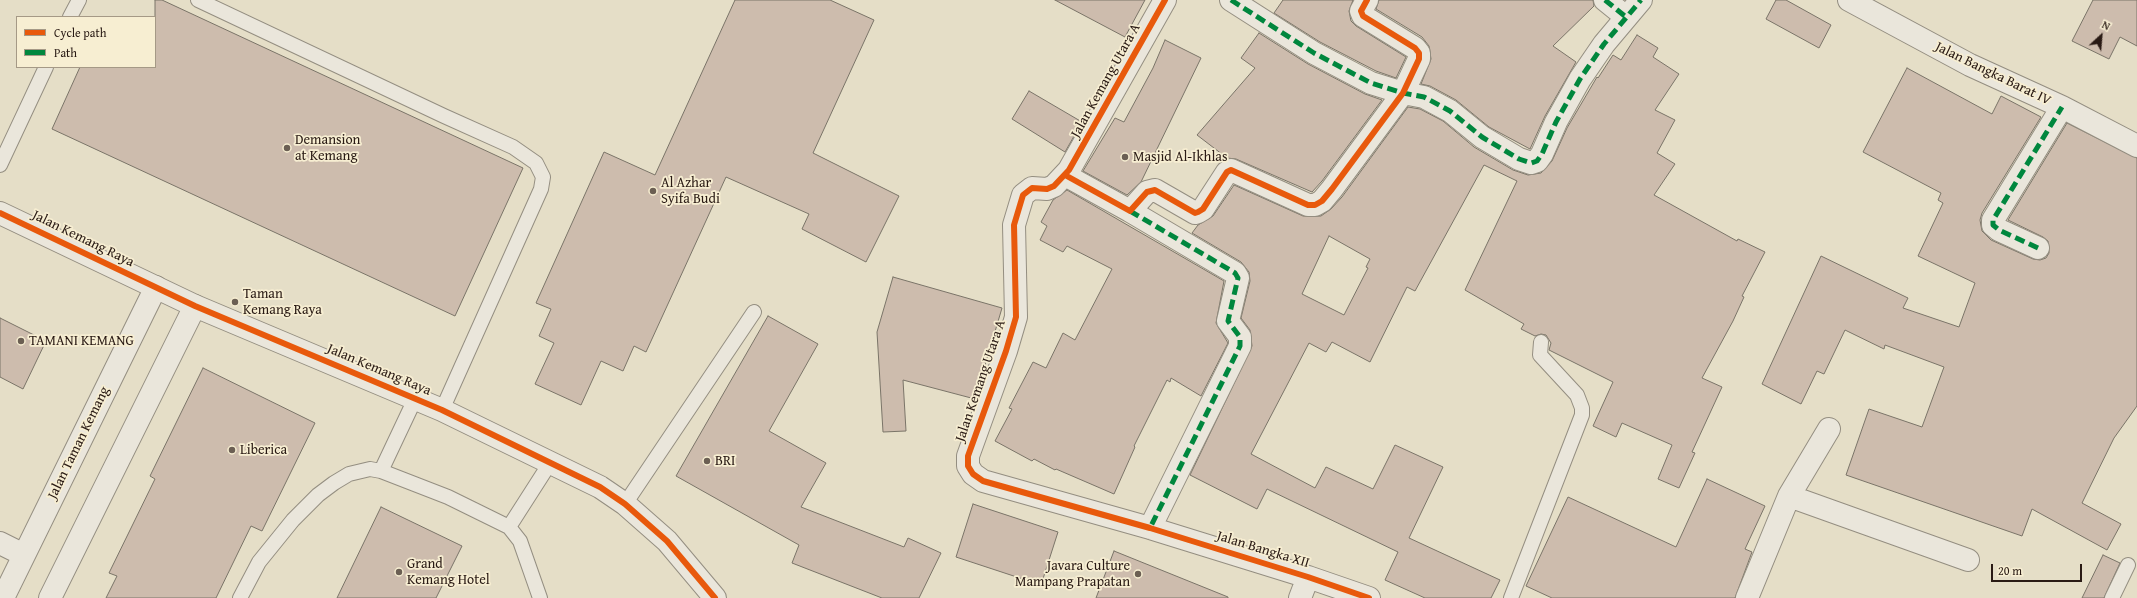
<!DOCTYPE html>
<html>
<head>
<meta charset="utf-8">
<style>
  body { margin:0 }
  #map { position:relative; width:2137px; height:598px; overflow:hidden; background:#e5dec7; font-family:"Gentium Book Plus",serif }
  canvas { display:block }
  .legend { position:absolute; left:16px; top:16px; width:140px; height:52px; box-sizing:border-box; background:#f7eed2; border:1px solid #a59986; margin:0; padding:5px 7px; list-style:none; font-size:12px; color:#291a14 }
  .legend li { display:flex; align-items:center; gap:8px; height:20px }
  .legend b { width:20px; border:1px solid #a59986 }
  .north { position:absolute; left:2081px; top:16px; width:40px; height:40px; -webkit-text-stroke:3px #f7eed2; paint-order:stroke; rotate:26deg; font-size:11px; font-weight:700; line-height:16px; text-align:center; color:#291a14 }
  .north::after { content:''; display:block; margin:auto; width:14px; height:18px; background:#291a14; clip-path:polygon(50% 0,100% 100%,50% 72%,0 100%) }
  .scale { position:absolute; left:1991px; top:564px; width:91px; height:18px; box-sizing:border-box; border:2px solid #291a14; border-top:0; padding-left:5px; font-size:12px; line-height:14px; white-space:nowrap; color:#291a14; -webkit-text-stroke:3px #f7eed2; paint-order:stroke }
</style>
</head>
<body>
<div id="map">
<canvas width="2137" height="598"></canvas>
<ul class="legend">
<li><b style="height:5px;background:#e8590c"></b>Cycle path</li>
<li><b style="height:5px;background:#00873e"></b>Path</li>
</ul>
<div class="north">N</div>
<div class="scale">20 m</div>
</div>
<script>
const context = document.querySelector('canvas').getContext('2d');
context.lineJoin = 'round';
function paint(path, color) { context.fillStyle = color; context.fill(path, 'evenodd'); }
const poly = rows => new Path2D(rows.map(r => 'M' + r).join(''));
function stroke(path, color, width, dash) { context.strokeStyle = color; context.lineWidth = width; context.lineCap = dash ? 'butt' : 'round'; context.setLineDash(dash || []); context.stroke(path); }
function label(font, color, halo, rows, align = 'center') {
  context.font = font + ' "Gentium Book Plus",serif'; context.lineWidth = 3.5; context.setLineDash([]); context.textBaseline = 'middle'; context.strokeStyle = halo; context.fillStyle = color; for (const [text, x, y, turn = 0] of rows) {
    context.save(); context.translate(x, y); context.rotate((+turn || 0) * Math.PI / 180); context.textAlign = isNaN(turn) ? turn : align; if (halo) context.strokeText(text, 0, 0); context.fillText(text, 0, 0); context.restore();
  }
}
const building = poly([
  [155,0,162,0,523,168,455,316,52,129,80,67,155,67,155,0],
  [735,0,830,0,874,20,813,153,899,196,866,262,802,229,809,214,726,177,646,352,634,346,623,371,601,361,581,405,535,384,554,343,539,336,551,309,536,303,604,152,655,175,735,0],
  [1055,0,1145,0,1125,37,1055,0],
  [1283,0,1353,0,1349,11,1351,21,1356,26,1406,57,1396,78,1376,71,1320,42,1274,13,1283,0],
  [1379,0,1593,0,1594,6,1553,46,1576,62,1545,116,1530,149,1489,127,1456,100,1430,86,1421,84,1431,59,1429,46,1422,37,1376,9,1379,0],
  [1776,0,1786,0,1831,25,1819,48,1766,19,1776,0],
  [2093,0,2137,0,2137,46,2120,37,2109,59,2072,41,2093,0],
  [1259,33,1308,64,1365,94,1382,100,1322,181,1312,192,1236,159,1227,158,1197,135,1255,68,1241,58,1259,33],
  [1637,35,1658,48,1653,57,1679,74,1655,110,1675,120,1657,153,1675,164,1654,195,1737,241,1738,239,1765,252,1742,296,1744,297,1733,321,1702,378,1722,387,1692,452,1695,453,1679,488,1658,479,1672,445,1622,423,1616,437,1593,426,1613,382,1549,350,1551,343,1546,335,1541,334,1535,336,1521,329,1524,324,1465,290,1517,181,1484,165,1415,291,1407,287,1370,362,1332,342,1326,352,1309,343,1251,454,1315,488,1326,467,1373,489,1395,445,1443,467,1409,538,1500,580,1491,598,1425,598,1385,580,1398,552,1267,489,1257,509,1190,475,1252,346,1250,330,1241,318,1250,281,1249,272,1241,262,1192,233,1198,225,1213,216,1234,185,1303,216,1321,216,1331,209,1342,197,1408,107,1420,109,1443,121,1474,147,1513,170,1528,175,1541,173,1552,161,1567,128,1597,77,1598,78,1613,55,1621,60,1637,35],
  [1329,236,1370,259,1366,267,1368,268,1344,315,1302,294,1329,236],
  [1165,40,1201,58,1141,182,1127,195,1083,171,1115,118,1124,122,1153,68,1165,40],
  [1907,68,1992,114,2001,96,2041,117,1982,213,1980,220,1982,231,1991,240,2033,259,2040,260,2046,258,2049,253,2048,241,2043,237,2008,220,2067,123,2137,158,2137,406,2114,438,2082,503,2121,524,2107,550,2032,509,2022,536,1846,475,1869,409,1922,427,1944,367,1885,345,1884,349,1845,330,1824,374,1817,371,1801,404,1762,384,1821,256,1908,298,1903,308,1959,327,1975,283,1918,256,1943,203,1938,200,1941,193,1863,152,1907,68],
  [1029,91,1082,122,1065,152,1012,119,1029,91],
  [1067,190,1224,281,1216,323,1228,343,1201,396,1171,378,1170,382,1167,380,1134,446,1135,447,1114,494,1056,469,1055,470,1034,459,1032,461,995,441,1012,409,1009,408,1033,362,1046,368,1063,333,1075,340,1112,269,1067,246,1063,252,1040,240,1047,226,1041,222,1053,200,1067,190],
  [893,277,1002,308,975,399,903,380,906,431,883,432,877,332,893,277],
  [768,316,818,344,769,431,826,463,801,507,904,547,908,538,941,553,919,598,882,598,792,563,799,545,676,476,768,316],
  [0,318,46,341,23,389,0,377,0,318],
  [203,368,315,423,262,531,251,526,216,598,106,598,117,576,109,573,155,479,150,476,203,368],
  [1707,479,1765,506,1745,549,1752,552,1735,598,1552,598,1526,586,1568,497,1676,547,1707,479],
  [973,504,1058,532,1041,585,956,557,973,504],
  [381,507,462,546,436,598,337,598,381,507],
  [1114,551,1228,597,1228,598,1096,598,1114,551],
  [2103,555,2120,563,2104,598,2082,598,2103,555]
]);
paint(building, '#cdbcad');
stroke(building, '#7a7468', 1);
const service = poly([
  [198,0,444,116,513,147,536,163,543,177,541,189,442,410],
  [70,17,79,0],
  [0,165,46,67],
  [381,471,415,399],
  [625,504,754,312],
  [509,527,550,463],
  [240,598,259,562,293,520,318,495,334,483,349,474,370,469,381,471,448,497,509,527,520,541,540,598],
  [1511,598,1582,415,1582,408,1577,395,1540,355,1541,342],
  [2112,598,2128,565]
]);
const minor = poly([
  [1165,0,1069,170,1054,186,1047,189,1032,188,1023,195,1014,225,1016,317,1006,351,968,456,968,466,973,474,983,481,1150,528,1308,577,1369,598],
  [1231,0,1314,53,1371,83,1403,93,1424,97,1450,111,1482,137,1519,159,1531,163,1537,161,1542,154,1556,122,1580,79,1604,44,1641,0],
  [1605,0,1626,17],
  [1849,0,1970,65,2062,107,2137,146],
  [1065,175,1130,211,1147,192,1155,190,1195,213,1198,212,1203,209,1227,172,1231,170,1308,205,1315,205,1322,201,1332,189,1403,93,1419,59,1419,53,1415,48,1363,16,1361,11,1367,0],
  [1130,211,1235,273,1238,278,1228,321,1240,337,1240,346,1150,528],
  [2038,248,1999,230,1993,225,1993,220,2062,107],
  [1789,496,1968,560],
  [0,543,24,555],
  [3,598,156,287],
  [50,598,195,306],
  [1300,598,1308,577],
  [1747,598,1789,496,1829,429]
]);
const tertiary = poly([
  [0,213,195,306,442,410,600,487,625,504,667,541,715,598]
]);
stroke(service, '#948e81', 16);
stroke(minor, '#948e81', 24);
stroke(tertiary, '#948e81', 24);
stroke(service, '#eae6db', 14);
stroke(minor, '#eae6db', 22);
stroke(tertiary, '#eae6db', 22);
stroke(poly([
  [1231,0,1314,53,1371,83,1403,93,1424,97,1450,111,1482,137,1519,159,1531,163,1537,161,1542,154,1556,122,1580,79,1604,44,1641,0],
  [1605,0,1626,17],
  [1130,211,1235,273,1238,278,1228,321,1240,337,1240,346,1150,528,1147,527],
  [2038,248,1999,230,1993,225,1993,220,2062,107]
]), '#00873e', 5, [10, 5]);
stroke(poly([
  [1165,0,1069,170,1054,186,1047,189,1032,188,1023,195,1014,225,1016,317,1006,351,968,456,968,466,973,474,983,481,1150,528,1308,577,1369,598],
  [1065,175,1130,211,1147,192,1155,190,1195,213,1198,212,1203,209,1227,172,1231,170,1308,205,1315,205,1322,201,1332,189,1403,93,1419,59,1419,53,1415,48,1363,16,1361,11,1367,0],
  [0,213,195,306,442,410,600,487,625,504,667,541,715,598]
]), '#e8590c', 6);
for (const [x, y, r, color] of [
  [287,148,4,"#6b5f53"],
  [1125,157,4,"#6b5f53"],
  [653,191,4,"#6b5f53"],
  [235,302,4,"#6b5f53"],
  [21,341,4,"#6b5f53"],
  [232,450,4,"#6b5f53"],
  [707,461,4,"#6b5f53"],
  [399,572,4,"#6b5f53"],
  [1138,574,4,"#6b5f53"]
]) { const dot = new Path2D(); dot.arc(x, y, r, 0, 2 * Math.PI); context.fillStyle = color; context.fill(dot); stroke(dot, '#f7eed2', 1.5); }
label('14px', '#291a14', '#f7eed2', [
  ["Jalan Bangka Barat IV",1993,74,26],
  ["Jalan Kemang Utara A",1106,81,-61],
  ["Jalan Kemang Raya",83,239,26],
  ["Jalan Kemang Raya",379,370,23],
  ["Jalan Kemang Utara A",981,381,-71],
  ["Jalan Taman Kemang",79,443,-64],
  ["Jalan Bangka XII",1263,550,17]
]);
label('14px', '#291a14', '#f7eed2', [
  ["Demansion",295,140],
  ["at Kemang",295,156],
  ["Masjid Al-Ikhlas",1133,157],
  ["Al Azhar",661,183],
  ["Syifa Budi",661,199],
  ["Taman",243,294],
  ["Kemang Raya",243,310],
  ["TAMANI KEMANG",29,341],
  ["Liberica",240,450],
  ["BRI",715,461],
  ["Grand",407,564],
  ["Kemang Hotel",407,580],
  ["Javara Culture",1130,566,"right"],
  ["Mampang Prapatan",1130,582,"right"]
], 'left');
</script>
</body>
</html>
